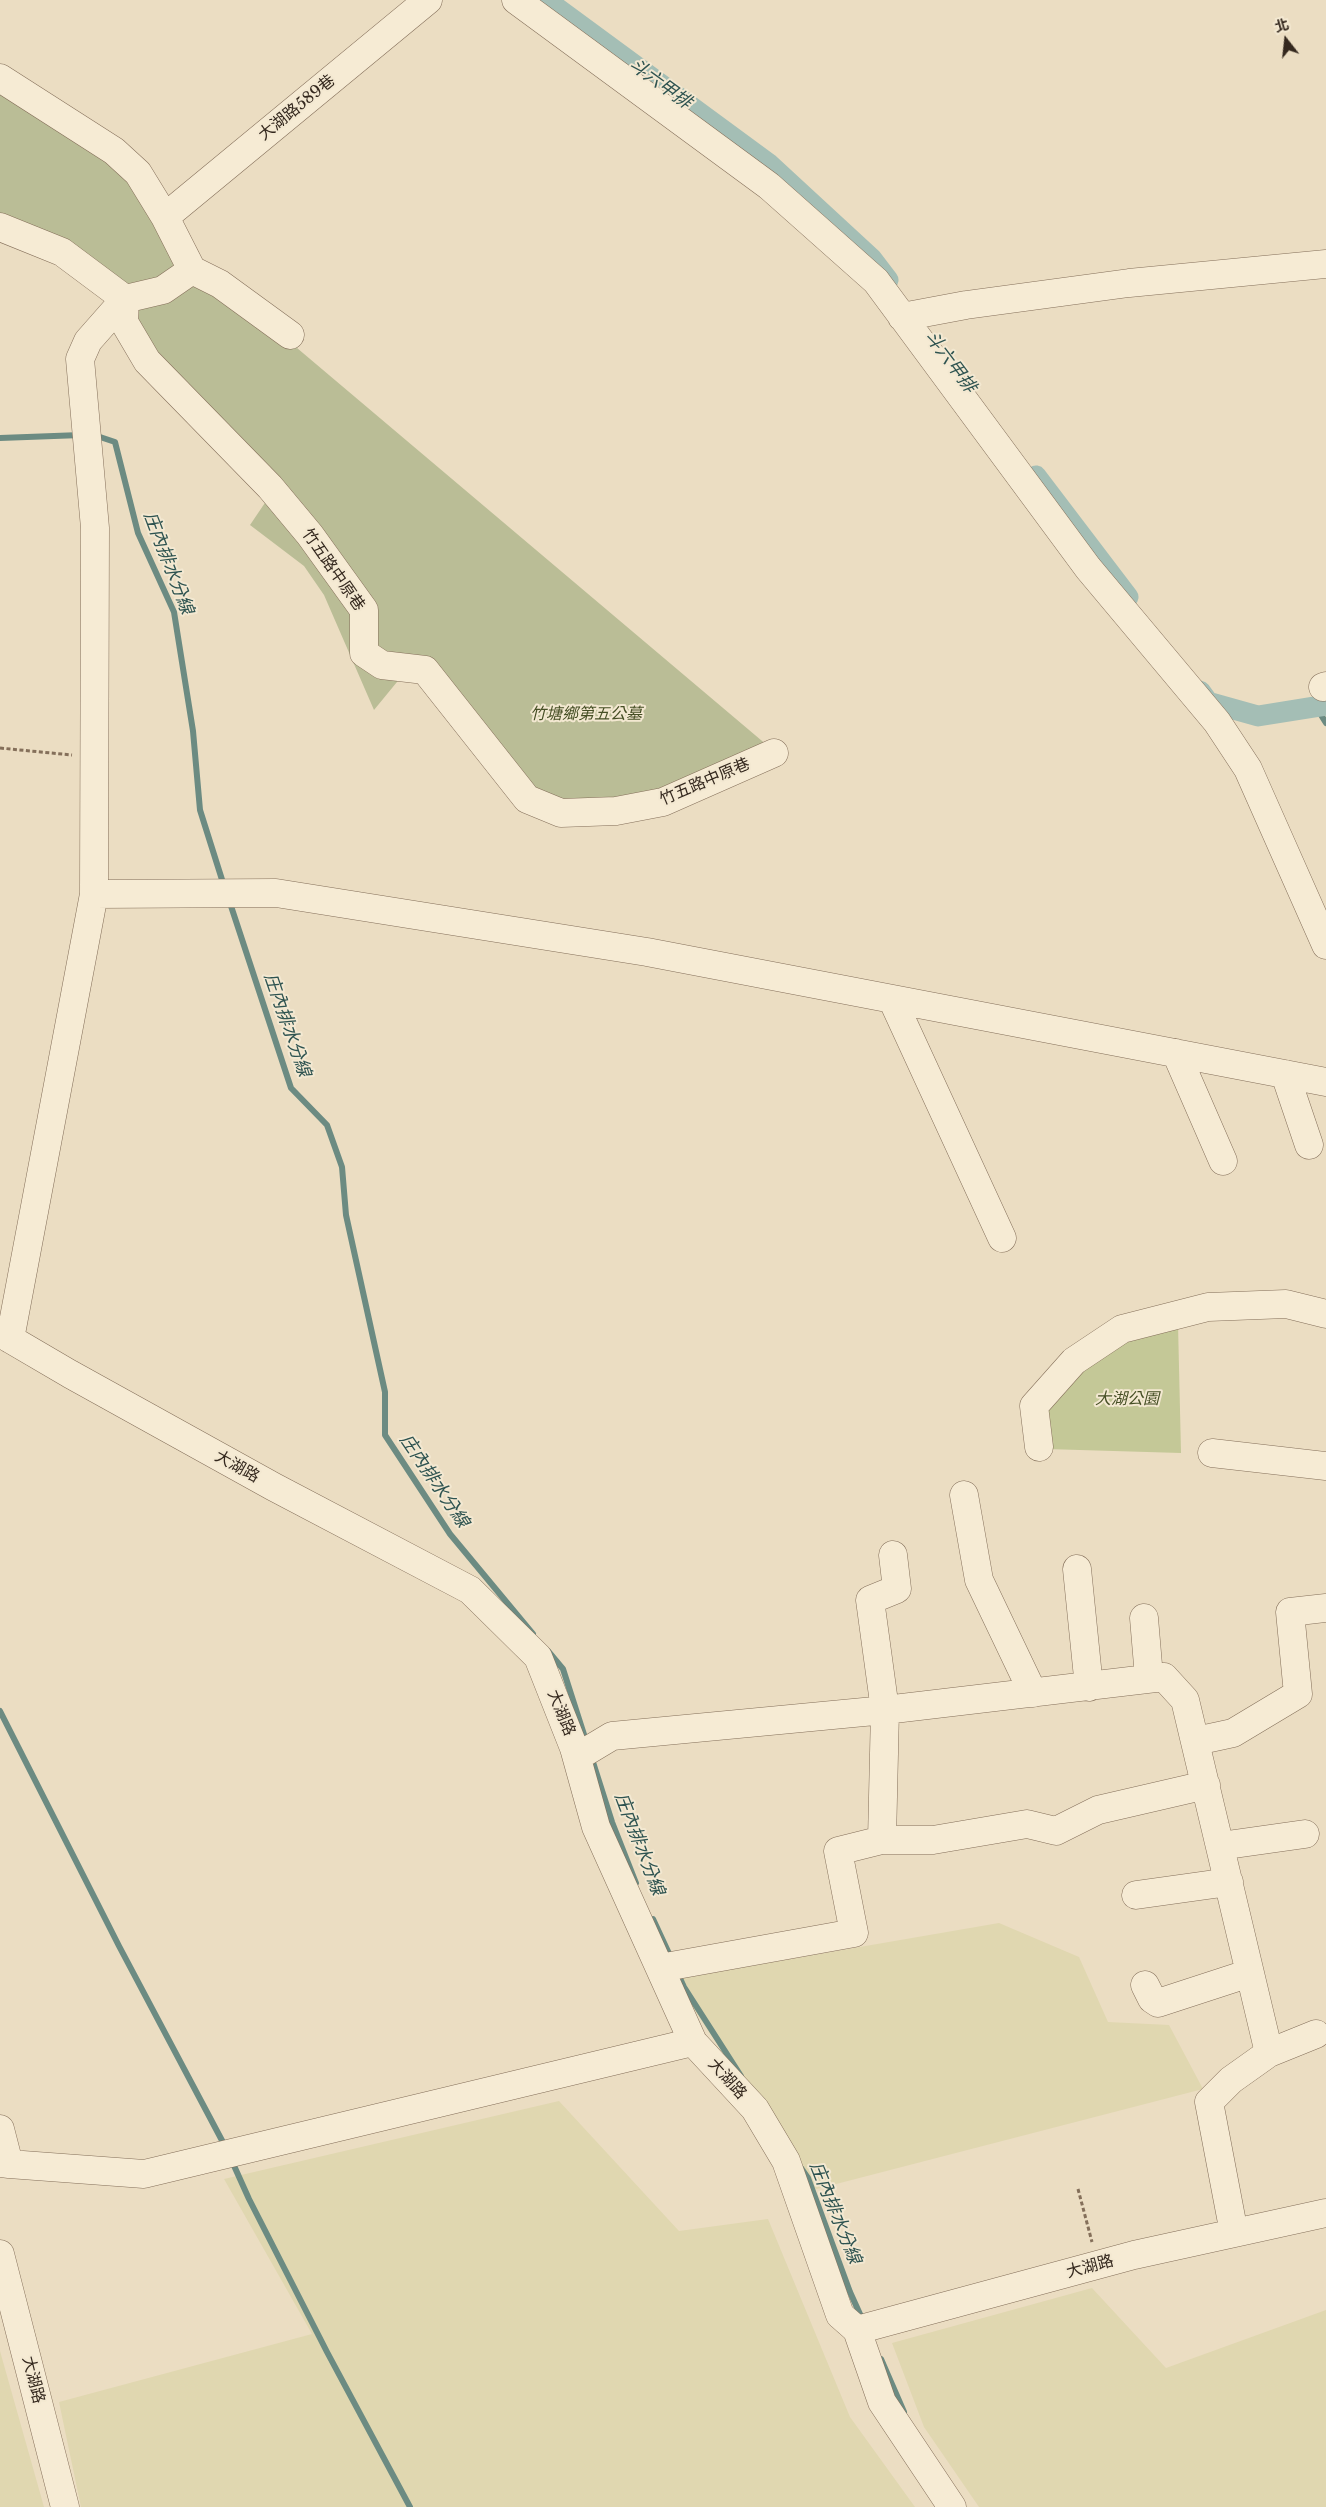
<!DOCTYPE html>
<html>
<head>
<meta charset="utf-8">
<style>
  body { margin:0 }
  #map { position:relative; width:1326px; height:2507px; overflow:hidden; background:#ebddc2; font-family:"Libre Baskerville","Noto Sans TC",serif }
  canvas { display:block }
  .north { position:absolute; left:1261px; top:15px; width:50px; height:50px; -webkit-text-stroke:4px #f3e8d1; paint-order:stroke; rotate:344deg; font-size:14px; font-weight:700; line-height:20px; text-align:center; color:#34281e }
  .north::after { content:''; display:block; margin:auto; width:18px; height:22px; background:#34281e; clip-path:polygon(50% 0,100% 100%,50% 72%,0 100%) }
</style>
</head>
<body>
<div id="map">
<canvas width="1326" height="2507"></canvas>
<div class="north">北</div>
</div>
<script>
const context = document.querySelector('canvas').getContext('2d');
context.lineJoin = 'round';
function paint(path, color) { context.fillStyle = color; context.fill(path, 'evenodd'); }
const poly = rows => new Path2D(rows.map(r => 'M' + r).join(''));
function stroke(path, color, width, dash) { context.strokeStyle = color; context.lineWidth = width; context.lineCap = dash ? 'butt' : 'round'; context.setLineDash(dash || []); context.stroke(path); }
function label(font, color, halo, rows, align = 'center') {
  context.font = font + ' "Libre Baskerville","Noto Sans TC",serif'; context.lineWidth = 4; context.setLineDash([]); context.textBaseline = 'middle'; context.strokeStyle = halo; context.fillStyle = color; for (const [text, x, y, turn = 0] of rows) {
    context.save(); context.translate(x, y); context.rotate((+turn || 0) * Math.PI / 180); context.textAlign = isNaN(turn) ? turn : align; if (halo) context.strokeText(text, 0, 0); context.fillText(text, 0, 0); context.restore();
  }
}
paint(poly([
  [999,1923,1079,1957,1108,2022,1169,2025,1203,2089,813,2190,674,1979],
  [559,2101,679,2231,768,2219,850,2417,915,2507,81,2507,59,2402,312,2334,224,2179],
  [1092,2288,1166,2368,1326,2310,1326,2507,979,2507,924,2427,892,2343],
  [0,2351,44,2507,0,2507]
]), '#e0d7b0');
paint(poly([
  [1178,1324,1181,1453,1046,1449,1043,1408,1085,1364,1132,1336]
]), '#c4c897');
paint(poly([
  [0,84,111,158,154,204,178,261,284,337,768,746,675,790,580,810,529,792,415,660,374,710,324,595,304,566,250,525,277,485,140,343,129,309,0,222]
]), '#babd96');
stroke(poly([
  [94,435,115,442,138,533,174,612,193,731,200,810,224,886],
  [0,438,81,435],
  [1316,707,1326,723],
  [229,900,291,1088,327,1125,342,1167,346,1215,385,1392,385,1435,450,1534,533,1634],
  [548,1651,563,1669,587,1744],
  [0,1711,119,1946,226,2148],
  [591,1756,612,1822,636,1883],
  [653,1919,672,1960],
  [677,1972,684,1987,741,2076],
  [231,2159,249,2199,327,2352,410,2507],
  [801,2168,808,2178,850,2292,864,2323],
  [881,2359,904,2412]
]), '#6c8b82', 6);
stroke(poly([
  [546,0,769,164,872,259,888,280],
  [1036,476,1128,597],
  [1200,691,1208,702,1258,716,1326,705]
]), '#a4beb5', 21);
const minor = poly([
  [516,0,769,186,876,281,1088,568,1217,722,1248,769,1326,945],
  [0,78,114,151,138,173,165,217,192,270,220,284,290,335],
  [165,217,428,0],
  [0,227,62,252,125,299,124,322,147,361,270,487,310,535,364,610,364,653,382,665,425,670,527,799,561,813,616,811,663,802,774,753],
  [902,317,966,305,1129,283,1326,264],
  [1323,687,1326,686],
  [94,894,276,893,647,952,1326,1082],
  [892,999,1002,1238],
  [1176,1053,1223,1161],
  [1285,1074,1309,1145],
  [0,1333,70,1374,274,1487,470,1590,538,1657,574,1748,596,1827,693,2042,755,2109,786,2161,840,2315,857,2330,882,2402,952,2507],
  [10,1339,94,894,95,528,80,359,88,341,125,299,163,290,192,270],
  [1039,1447,1034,1406,1074,1361,1122,1329,1208,1307,1286,1304,1326,1314],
  [1212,1453,1326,1466],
  [964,1495,979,1580,1033,1693],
  [1077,1569,1089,1687],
  [1144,1618,1149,1677],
  [1196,1741,1233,1733,1298,1694,1290,1612,1326,1608],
  [577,1757,612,1736,885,1710,1164,1677,1185,1700,1269,2053,1231,2080,1209,2102,1234,2233],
  [882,1840,885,1710,870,1600,897,1589,893,1555],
  [1220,1846,1305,1834],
  [1136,1895,1229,1882],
  [660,1968,854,1933,838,1851,882,1840,933,1840,1027,1824,1056,1831,1098,1810,1206,1785],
  [1145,1985,1152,1999,1158,2003,1250,1973],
  [1269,2053,1316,2034],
  [0,2129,9,2164,0,2163],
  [9,2164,144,2174,693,2042],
  [0,2254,65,2507],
  [857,2330,1134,2255,1326,2213]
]);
stroke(minor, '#846f5a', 29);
stroke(poly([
  [0,748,72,755],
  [1078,2189,1092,2242]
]), '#846f5a', 3, [4, 2.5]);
stroke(minor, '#f6ebd4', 28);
label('16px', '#34281e', '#f3e8d1', [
  ["大湖路589巷",297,108,-39],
  ["竹五路中原巷",333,570,55],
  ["竹五路中原巷",705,782,-23],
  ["大湖路",237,1467,29],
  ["大湖路",561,1713,68],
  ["大湖路",727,2079,48],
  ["大湖路",1090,2267,-15],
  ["大湖路",33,2380,76]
]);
label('italic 16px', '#464f25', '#f3e8d1', [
  ["竹塘鄉第五公墓",586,714],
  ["大湖公園",1127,1399]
]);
label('italic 18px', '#2e5350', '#f3e8d1', [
  ["斗六甲排",660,84,36],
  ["斗六甲排",950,362,53],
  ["庄內排水分線",168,563,69],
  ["庄內排水分線",287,1025,71],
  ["庄內排水分線",434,1481,56],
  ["庄內排水分線",639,1844,69],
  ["庄內排水分線",835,2213,68]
]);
</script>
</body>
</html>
